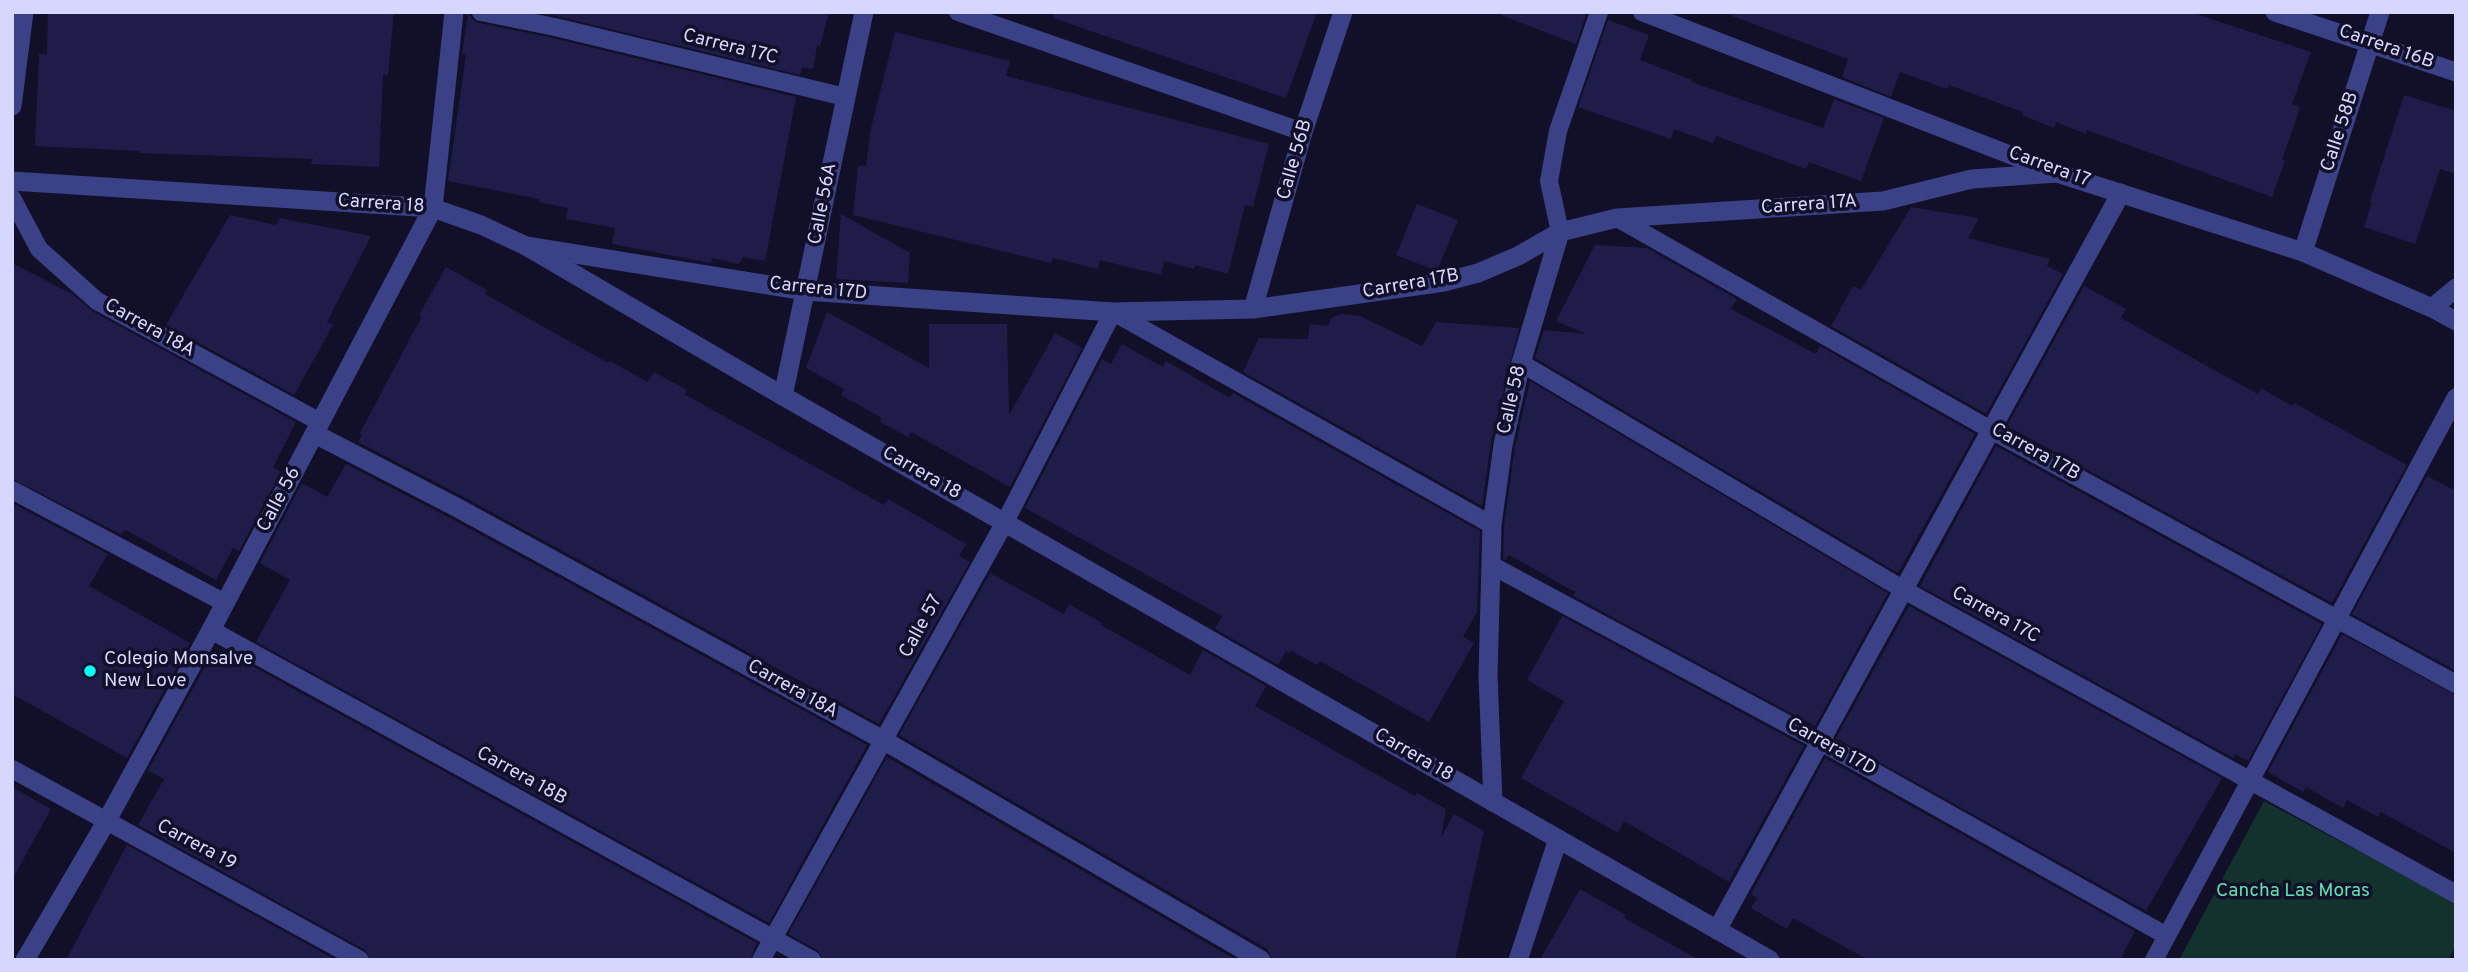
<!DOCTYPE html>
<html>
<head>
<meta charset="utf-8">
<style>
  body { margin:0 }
  #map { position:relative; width:2468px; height:972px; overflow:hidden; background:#111028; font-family:Overpass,sans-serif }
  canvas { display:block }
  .frame { position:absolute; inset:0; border:14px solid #d6d6ff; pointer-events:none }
</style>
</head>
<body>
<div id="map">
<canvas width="2468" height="972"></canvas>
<div class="frame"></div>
</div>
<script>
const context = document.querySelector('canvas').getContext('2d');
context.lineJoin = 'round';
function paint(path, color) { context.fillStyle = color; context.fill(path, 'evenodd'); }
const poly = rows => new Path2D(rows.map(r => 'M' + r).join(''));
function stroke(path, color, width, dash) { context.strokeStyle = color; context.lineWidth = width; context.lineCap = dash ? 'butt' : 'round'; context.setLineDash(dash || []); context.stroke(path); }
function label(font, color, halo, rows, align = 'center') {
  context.font = font + ' Overpass,sans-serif'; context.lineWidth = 7; context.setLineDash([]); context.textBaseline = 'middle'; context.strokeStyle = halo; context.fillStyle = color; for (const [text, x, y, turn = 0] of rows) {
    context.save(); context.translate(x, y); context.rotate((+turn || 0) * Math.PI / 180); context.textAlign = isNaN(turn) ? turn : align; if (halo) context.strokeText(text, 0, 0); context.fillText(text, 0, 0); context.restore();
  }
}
paint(poly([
  [2264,801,2456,903,2456,946,2448,960,2179,960]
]), '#13322d');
paint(poly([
  [48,12,394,12,388,75,383,74,379,167,310,164,313,159,140,153,140,151,35,146,39,54,47,54],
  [468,12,473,20,479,23,553,38,796,97,765,261,743,257,739,264,712,258,711,263,612,244,615,228,566,219,568,208,539,202,539,199,448,181,466,55,462,54],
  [539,12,829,12,820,46,817,46,813,69,802,68,800,75],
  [1054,12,1317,12,1286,98,1053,18],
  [1502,12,1587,12,1576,44,1501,15],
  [1733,12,2190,12,2311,52,2292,104,2300,108,2282,160,2285,161,2272,197,2087,130,2086,134,2056,122,2054,128,2022,115,2023,112,1949,85,1947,89,1900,72,1891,97,1842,77,1848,59,1732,16],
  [1608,20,1649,35,1640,60,1692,80,1691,82,1823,128,1834,99,1884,118,1861,181,1809,162,1806,169,1716,136,1713,143,1674,129,1671,139,1578,107],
  [895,32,1010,61,1006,76,1269,144,1253,207,1245,205,1228,274,1195,265,1194,269,1164,261,1161,275,1100,260,1098,269,1053,258,1051,263,853,215,858,166,866,166,871,128],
  [2404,95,2456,111,2456,174,2440,169,2415,244,2364,227,2372,202,2370,201],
  [1417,204,1458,220,1437,271,1396,255],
  [1911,207,1979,218,1968,238,2050,259,2047,266,2063,274,1986,414,1831,326,1853,286,1861,290],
  [841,214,910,253,908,283,836,279],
  [230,215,276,225,280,218,371,236,327,322,333,325,294,395,166,325],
  [1595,245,1647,248,1737,299,1731,309,1816,354,1820,346,1975,434,1898,573,1535,358,1544,330,1586,334,1556,321],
  [12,263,74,295,92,311,296,422,273,467,281,472,239,551,233,548,216,580,126,530,120,534,12,479],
  [446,267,487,290,485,294,608,363,610,361,648,382,654,372,687,390,684,394,803,460,884,505,888,499,966,544,959,556,970,562,879,724,462,496,358,442,362,435,360,433,422,316,419,315],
  [2084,286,2126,309,2121,318,2205,365,2258,394,2261,388,2292,406,2294,403,2407,465,2332,603,2007,426],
  [827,312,929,368,929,324,1007,324,1009,415,1055,333,1082,348,1010,487,911,432,908,437,880,422,882,418,841,395,844,389,806,368],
  [1343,314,1360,316,1422,346,1436,322,1519,328,1491,442,1482,506,1243,372,1259,338,1308,339,1310,324,1328,326,1332,317],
  [1122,344,1163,367,1166,361,1230,398,1233,393,1480,531,1477,612,1463,637,1474,643,1429,722,1320,661,1317,665,1292,651,1290,653,1286,651,1278,665,1215,629,1222,616,1025,508,1102,359,1111,364],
  [1530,381,1888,593,1815,726,1573,596,1575,592,1509,555,1506,560,1503,559,1504,526,1515,447],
  [1996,446,2322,624,2248,761,2235,754,2233,758,1920,586],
  [346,464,450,518,867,745,769,923,256,642,290,580,260,563,302,483,327,497],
  [2427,476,2456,491,2456,671,2352,614],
  [12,503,108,554,89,586,190,643,127,758,12,694],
  [990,573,1064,614,1069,604,1102,623,1101,625,1190,675,1203,650,1266,686,1255,706,1415,796,1417,793,1446,809,1441,838,1454,814,1484,831,1455,960,1273,960,1267,949,899,735],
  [1909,606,2222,778,2146,911,1836,738],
  [1562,616,1804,746,1729,882,1624,821,1618,833,1521,778,1564,701,1527,680],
  [2342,634,2456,695,2456,853,2381,812,2378,817,2347,800,2343,808,2306,787,2303,792,2268,772],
  [212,654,230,665,235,657,245,662,757,943,750,960,371,960,365,950,138,825,164,779,148,770],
  [887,757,1236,960,823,960,817,950,788,934],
  [1825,758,2135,931,2120,960,1868,960,1793,918,1787,929,1751,908,1757,898,1751,894],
  [12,787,51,809,12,880],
  [127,845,336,960,66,960],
  [1580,889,1626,915,1624,918,1699,960,1540,960]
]), '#1f1c49');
stroke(poly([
  [481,12,555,27,845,97],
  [958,12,1303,132],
  [1642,12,2057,173],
  [12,198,39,249,97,301,320,422],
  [1617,218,1991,430,2456,684],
  [1560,232,1549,181,1558,131,1599,12],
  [1521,363,1904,590,2456,894],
  [12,490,225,603],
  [1491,565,1821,742,2167,936],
  [211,630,812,960],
  [12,769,360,960],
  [761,960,1005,522,1113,312,1492,525],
  [2154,960,2456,397]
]), '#3b4187', 18);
stroke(poly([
  [2275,12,2456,72],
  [12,106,24,12],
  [526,246,806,291,1113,312,1253,309,1444,282,1478,273,1518,256,1560,232,1617,218,1883,201,1972,179,2057,173,2303,252,2432,308,2456,321],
  [2303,252,2380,12],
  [2432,308,2456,288],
  [1253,309,1303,132,1343,12],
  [783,396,864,12],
  [315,434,456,507,883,740,1261,960],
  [1493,802,1488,675,1492,525,1503,445,1521,363,1560,232],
  [1717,930,2121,193],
  [1518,960,1558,839]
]), '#3b4187', 19);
stroke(poly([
  [12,181,433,208,481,225,526,246,783,396,1770,960],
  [25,960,106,822,211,630,433,208,454,12]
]), '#3b4187', 19);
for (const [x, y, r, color] of [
  [90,671,7,"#02fffa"]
]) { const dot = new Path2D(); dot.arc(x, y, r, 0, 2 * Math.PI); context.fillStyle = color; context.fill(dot); stroke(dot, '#111028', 2.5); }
label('19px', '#d6d6ff', '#111028', [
  ["Carrera 17C",730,48,14],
  ["Carrera 16B",2386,48,19],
  ["Calle 58B",2341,132,-72],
  ["Calle 56B",1296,160,-74],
  ["Carrera 17",2049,168,20],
  ["Calle 56A",824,204,-79],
  ["Carrera 18",381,205,4],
  ["Carrera 17A",1809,206,-4],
  ["Carrera 17B",1411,285,-10],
  ["Carrera 17D",818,290,6],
  ["Carrera 18A",149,329,29],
  ["Calle 58",1513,400,-77],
  ["Carrera 17B",2035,453,29],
  ["Carrera 18",921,474,30],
  ["Calle 56",280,500,-62],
  ["Carrera 17C",1995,616,29],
  ["Calle 57",922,627,-61],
  ["Carrera 18A",792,690,29],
  ["Carrera 17D",1831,748,29],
  ["Carrera 18",1413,756,30],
  ["Carrera 18B",521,777,29],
  ["Carrera 19",196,846,28]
]);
label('19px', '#d6d6ff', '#111028', [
  ["Colegio Monsalve",104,660],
  ["New Love",104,682]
], 'left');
label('19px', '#61e1b1', '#111028', [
  ["Cancha Las Moras",2293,892]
]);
</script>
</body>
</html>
